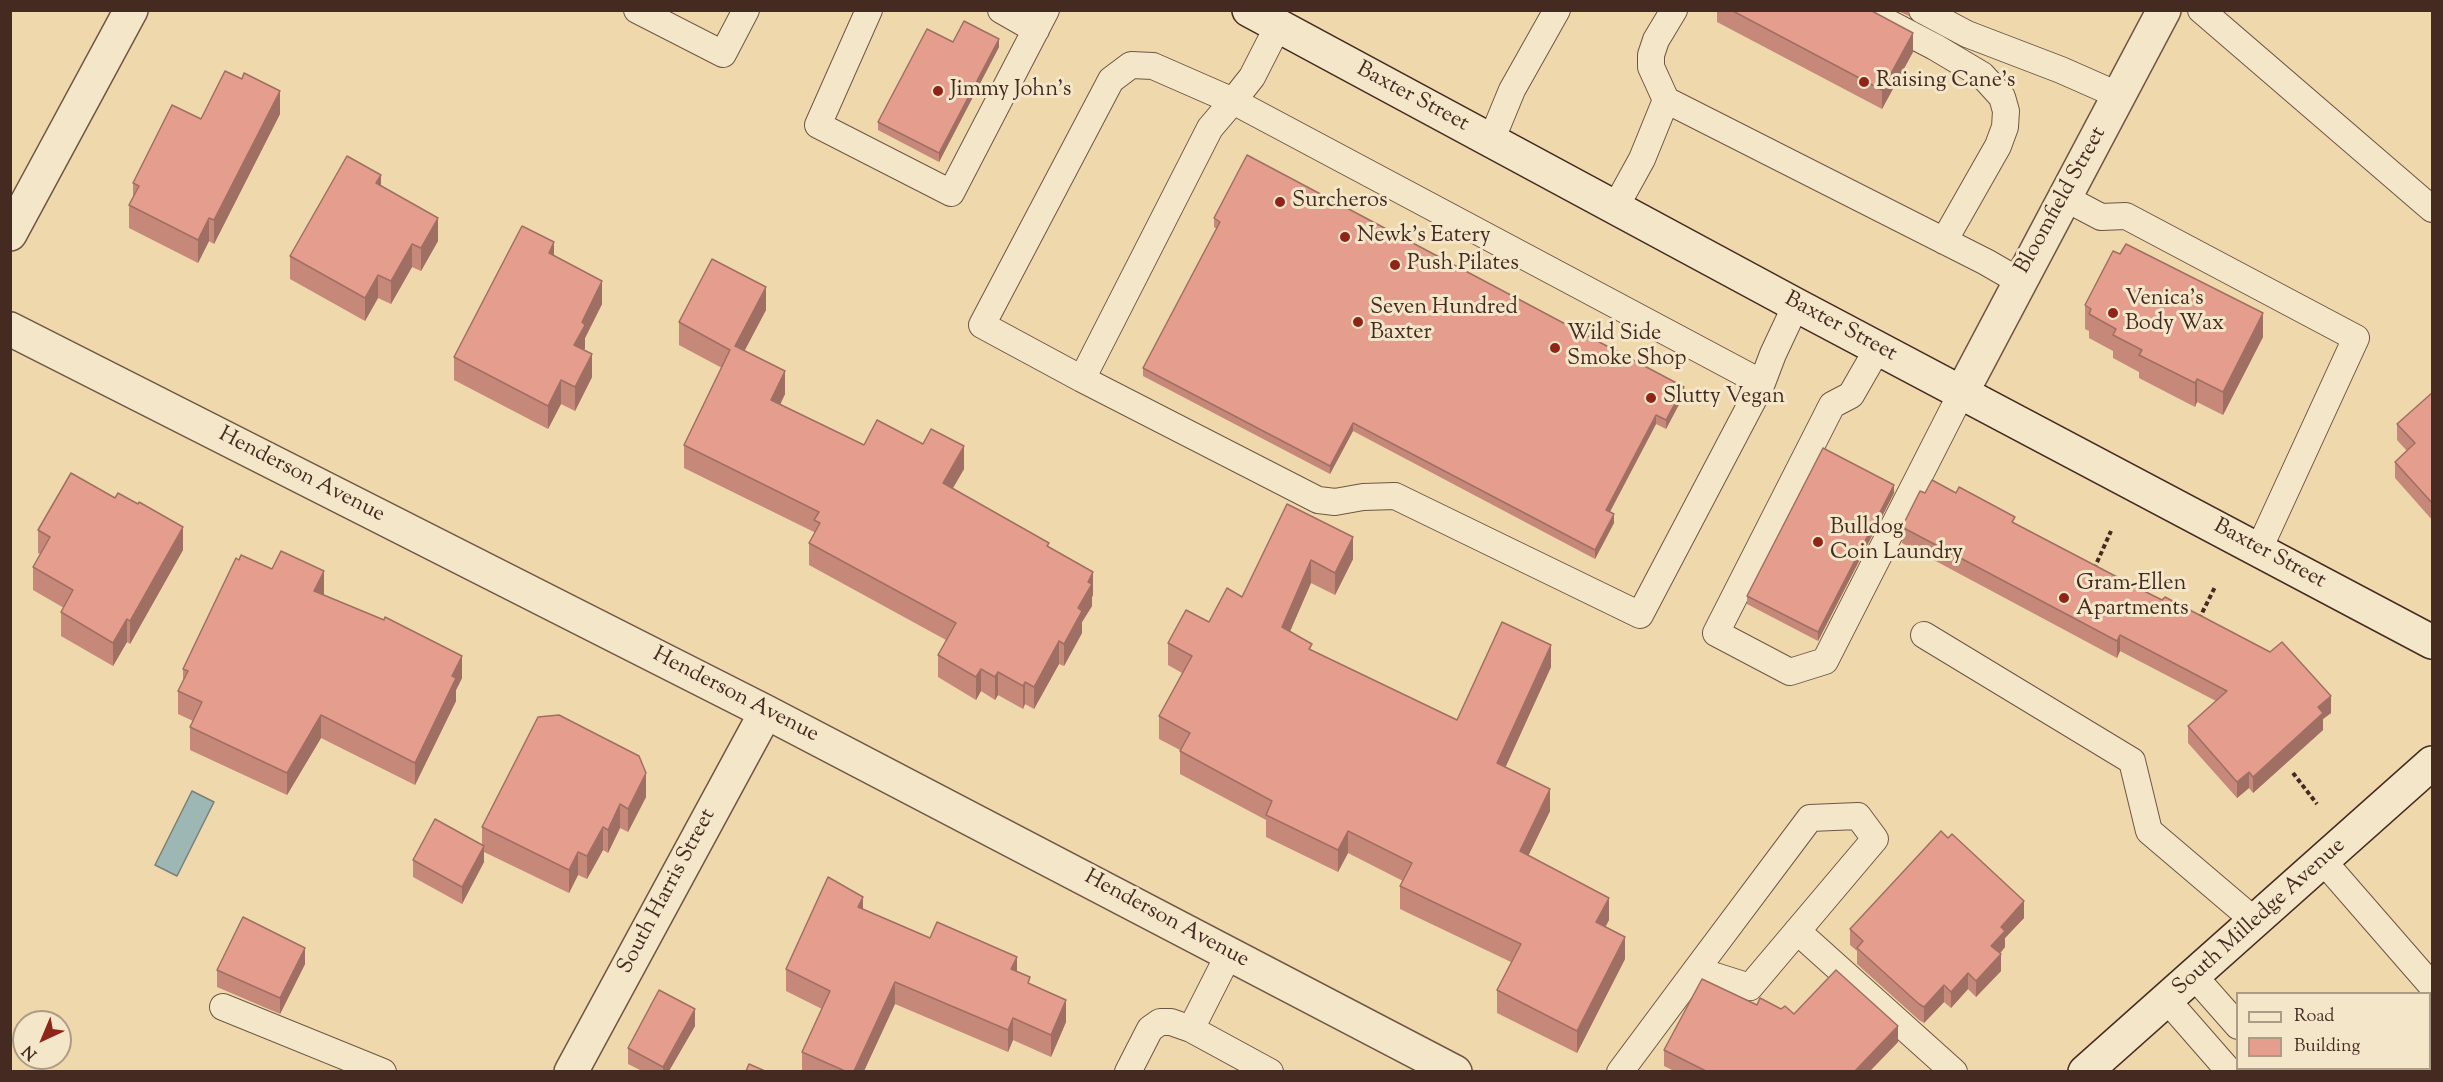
<!DOCTYPE html>
<html>
<head>
<meta charset="utf-8">
<style>
  body { margin:0 }
  #map { position:relative; width:2443px; height:1082px; overflow:hidden; background:#eed8ac; font-family:"Sorts Mill Goudy",serif }
  canvas { display:block }
  .frame { position:absolute; inset:0; border:12px solid #452a21; pointer-events:none }
  .legend { position:absolute; left:2236px; top:992px; width:195px; height:78px; box-sizing:border-box; background:#f4e6c9; border:2px solid #ae9b86; margin:0; padding:8px 10px; list-style:none; font-size:18px; color:#452a21 }
  .legend li { display:flex; align-items:center; gap:12px; height:30px }
  .legend b { width:30px; border:2px solid #ae9b86 }
  .north { position:absolute; left:12px; top:1010px; width:60px; height:60px; box-sizing:border-box; background:#f4e6c9; border:2px solid #ae9b86; border-radius:50%; rotate:224deg; font-size:16px; font-weight:700; line-height:24px; text-align:center; color:#452a21 }
  .north::after { content:''; display:block; margin:auto; width:21px; height:27px; background:#8f2418; clip-path:polygon(50% 0,100% 100%,50% 72%,0 100%) }
</style>
</head>
<body>
<div id="map">
<canvas width="2443" height="1082"></canvas>
<div class="frame"></div>
<ul class="legend">
<li><b style="height:8px;background:#f4e6c9"></b>Road</li>
<li><b style="height:16px;background:#e59e8d"></b>Building</li>
</ul>
<div class="north">N</div>
</div>
<script>
const context = document.querySelector('canvas').getContext('2d');
context.lineJoin = 'round';
function paint(path, color) { context.fillStyle = color; context.fill(path, 'evenodd'); }
const poly = rows => new Path2D(rows.map(r => 'M' + r).join(''));
function stroke(path, color, width, dash) { context.strokeStyle = color; context.lineWidth = width; context.lineCap = dash ? 'butt' : 'round'; context.setLineDash(dash || []); context.stroke(path); }
function label(font, color, halo, rows, align = 'center') {
  context.font = font + ' "Sorts Mill Goudy",serif'; context.lineWidth = 6; context.setLineDash([]); context.textBaseline = 'middle'; context.strokeStyle = halo; context.fillStyle = color; for (const [text, x, y, turn = 0] of rows) {
    context.save(); context.translate(x, y); context.rotate((+turn || 0) * Math.PI / 180); context.textAlign = isNaN(turn) ? turn : align; if (halo) context.strokeText(text, 0, 0); context.fillText(text, 0, 0); context.restore();
  }
}
const water = poly([
  [192,791,214,802,177,876,155,865,192,791]
]);
paint(water, '#9db8b4');
stroke(water, '#7a7f79', 1.5);
const lane = poly([
  [637,10,723,54,746,10],
  [869,10,818,125,951,193,1046,10],
  [1001,10,1036,30],
  [1864,10,1935,47,1982,75,2002,97,2006,111,2005,127,1998,146,1944,241],
  [1922,10,1967,34,2061,70,2120,96],
  [2201,10,2432,209],
  [1278,26,1252,77,1233,101,1210,128,1082,379,982,325,1111,80,1131,65,1153,66,1233,101,1762,383],
  [1666,100,1651,67,1651,55,1656,40,1674,10],
  [1491,141,1512,90,1557,10],
  [2063,197,2101,217,2126,216,2356,338,2259,549],
  [1615,208,1642,159,1666,100,1986,262,2019,281],
  [1878,348,1851,395,1832,405,1716,633,1790,672,1825,661,1962,392],
  [1082,379,1318,500,1335,502,1363,497,1395,496,1640,615,1762,383,1773,354,1796,305],
  [1924,635,2132,761,2149,831,2256,922],
  [2324,862,2432,986],
  [1797,931,1954,1072],
  [1229,954,1191,1029,1270,1072],
  [2194,976,2238,1026],
  [2167,1000,2230,1072],
  [223,1007,383,1072],
  [2274,1068,2276,1072],
  [1128,1072,1150,1029,1160,1022,1171,1022,1191,1029],
  [1620,1072,1696,970,1810,818,1858,816,1875,839,1750,987,1696,970]
]);
const street = poly([
  [10,234,131,10],
  [10,329,766,712,1455,1072],
  [1962,392,2164,10],
  [571,1072,766,712]
]);
const secondary = poly([
  [1249,10,1796,305,2432,642],
  [2085,1072,2432,763]
]);
stroke(lane, '#6f5644', 28);
stroke(street, '#6f5644', 36);
stroke(secondary, '#452a21', 36);
stroke(poly([
  [2094,569,2111,531],
  [2199,619,2215,587],
  [2293,773,2317,804]
]), '#452a21', 4, [4.5, 3]);
stroke(lane, '#f4e6c9', 26);
stroke(street, '#f4e6c9', 33);
stroke(secondary, '#f4e6c9', 33);
paint(poly([
  [1717,10,1870,10,1913,52,1882,109,1717,22],
  [1896,10,1909,10,1909,16],
  [953,42,999,47,939,162,878,130,878,122],
  [280,114,214,244,209,241,198,263,129,228,129,205,133,198,133,183,201,119],
  [381,185,438,241,421,271,412,267,391,304,378,298,365,321,290,279,290,256],
  [1214,218,1684,395,1666,429,1656,424,1610,512,1614,523,1595,559,1353,431,1330,474,1143,376,1143,368,1217,229,1214,227],
  [554,256,602,304,585,338,585,348,584,350,592,377,575,411,561,404,548,429,454,380,454,357],
  [2085,305,2263,337,2223,415,2197,402,2195,407,2139,378,2139,372,2113,358,2113,351,2089,338,2089,331,2085,329],
  [766,310,744,351,785,394,780,405,864,445,964,469,953,488,1049,547,1093,595,1092,597,1092,606,1082,622,1082,633,1064,666,1059,664,1034,709,1025,704,1023,709,998,695,995,700,981,691,976,700,938,677,938,655,946,640,809,565,809,543,814,534,814,532,684,468,684,445,722,368,679,345,679,322],
  [2433,392,2433,521,2395,478,2395,462,2407,451,2397,440,2397,424],
  [1894,493,1818,641,1747,604,1747,596],
  [2015,523,2331,713,2323,719,2323,730,2253,793,2249,788,2237,798,2188,743,2188,726,2216,701,2120,651,2117,658,1902,543,1902,527],
  [38,530,183,550,130,644,127,642,113,666,61,636,61,612,64,608,33,590,33,567,40,554,38,553],
  [1353,537,1353,559,1335,595,1311,583,1290,631,1312,651,1457,720,1551,667,1505,767,1550,811,1528,856,1609,920,1605,927,1625,959,1577,1053,1497,1013,1497,990,1511,962,1400,909,1400,886,1403,881,1348,853,1338,872,1266,837,1266,820,1180,774,1180,750,1159,739,1159,716,1182,673,1168,665,1168,643,1209,622,1242,597],
  [239,560,272,569,324,594,323,595,462,678,456,690,456,701,415,785,321,738,287,795,190,750,190,727,193,721,178,714,178,691,183,681,183,669],
  [646,797,628,832,620,828,608,853,603,850,587,879,578,875,569,893,484,852,484,862,462,904,413,877,413,860,482,845,482,827],
  [1948,838,2024,918,2005,938,2005,947,2000,954,2001,971,1976,997,1968,989,1951,1008,1944,1002,1924,1023,1919,1020,1857,964,1857,951,1850,945,1850,929],
  [863,909,930,938,1017,971,1066,1022,1051,1057,1013,1040,1008,1052,895,1004,864,1071,802,1071,802,1052,822,1009,786,991,786,969],
  [305,964,280,1014,217,987,217,970],
  [1757,1005,1781,1009,1794,1014,1898,1042,1870,1071,1674,1071,1664,1066,1664,1050],
  [695,1026,669,1071,642,1071,628,1064,628,1048]
]), '#c58879');
paint(poly([
  [1913,33,1913,52,1882,109,1882,90],
  [999,39,999,47,939,162,939,153],
  [280,91,280,114,214,244,214,220],
  [381,175,381,198,376,183],
  [209,218,209,241,198,263,198,240],
  [438,218,438,241,421,271,421,248],
  [554,242,554,265,549,253],
  [412,244,412,267,391,304,391,281],
  [378,275,378,298,365,321,365,298],
  [602,281,602,304,585,338,585,348,574,368,574,345,582,322],
  [766,287,766,310,735,369,735,346],
  [2263,313,2263,337,2223,415,2223,392],
  [592,354,592,377,575,411,575,387],
  [785,371,785,394,771,423,771,400],
  [2197,379,2197,402,2195,407,2195,383],
  [561,380,561,404,548,429,548,406],
  [1684,387,1684,395,1666,429,1666,420],
  [1656,415,1656,424,1606,519,1606,510],
  [1353,423,1353,431,1330,474,1330,466],
  [964,446,964,469,943,505,943,483],
  [1894,485,1894,493,1818,641,1818,632],
  [1614,514,1614,523,1595,559,1595,550],
  [183,527,183,550,130,644,130,621],
  [1353,537,1353,559,1335,595,1335,573],
  [1311,560,1311,583,1282,650,1282,627],
  [324,571,324,594,314,614,314,591],
  [1093,572,1093,595,1092,597,1092,606,1082,622,1082,633,1064,666,1064,644,1088,582],
  [127,619,127,642,113,666,113,643],
  [2120,635,2120,651,2117,658,2117,641],
  [1059,641,1059,664,1034,709,1034,687],
  [1551,645,1551,667,1497,786,1497,763],
  [462,656,462,678,456,690,456,701,415,785,415,763,452,676],
  [981,669,981,691,976,700,976,677],
  [998,672,998,695,995,700,995,677],
  [1025,682,1025,704,1023,709,1023,686],
  [2331,696,2331,713,2323,719,2323,730,2253,793,2253,777,2318,707],
  [321,715,321,738,287,795,287,773],
  [2249,772,2249,788,2237,798,2237,782],
  [646,773,646,797,628,832,628,809],
  [1550,789,1550,811,1520,873,1520,851],
  [620,804,620,828,608,853,608,830],
  [603,827,603,850,587,879,587,856],
  [1348,831,1348,853,1338,872,1338,850],
  [484,846,484,862,462,904,462,887],
  [578,852,578,875,569,893,569,870],
  [863,897,863,918,858,907],
  [1609,898,1609,920,1596,945,1596,922],
  [2024,901,2024,918,2005,938,2005,947,1991,963,1991,946,2001,927],
  [1625,937,1625,959,1577,1053,1577,1031],
  [305,948,305,964,280,1014,280,998],
  [2001,954,2001,971,1976,997,1976,981],
  [1017,957,1017,979,1011,969],
  [1968,973,1968,989,1951,1008,1951,992],
  [895,982,895,1004,864,1071,854,1071],
  [1944,985,1944,1002,1924,1023,1924,1007],
  [1066,1000,1066,1022,1051,1057,1051,1035],
  [695,1009,695,1026,669,1071,663,1071,663,1067],
  [1013,1018,1013,1040,1008,1052,1008,1030],
  [1898,1026,1898,1042,1870,1071,1855,1071]
]), '#a06f63');
const building = poly([
  [1731,10,1870,10,1913,33,1882,90,1731,10],
  [964,21,999,39,939,153,878,122,927,29,953,42,964,21],
  [225,71,242,79,244,73,280,91,214,220,209,218,198,240,129,205,139,186,133,183,172,105,201,119,225,71],
  [1247,155,1684,387,1666,420,1656,415,1606,510,1614,514,1595,550,1353,423,1330,466,1143,368,1220,222,1214,218,1247,155],
  [347,156,381,175,376,183,438,218,421,248,412,244,391,281,378,275,365,298,290,256,347,156],
  [522,226,554,242,549,253,602,281,582,322,585,325,574,345,592,354,575,387,561,380,548,406,454,357,522,226],
  [2126,244,2263,313,2223,392,2197,379,2195,383,2139,355,2142,350,2113,335,2116,329,2089,314,2091,309,2085,305,2113,251,2120,254,2126,244],
  [712,259,766,287,735,346,785,371,771,400,864,445,877,420,923,444,931,429,964,446,943,483,1049,543,1047,546,1093,572,1088,582,1092,584,1078,608,1082,611,1064,644,1059,641,1034,687,1025,682,1023,686,998,672,995,677,981,669,976,677,938,655,956,623,809,543,820,523,814,520,819,512,684,445,730,350,679,322,712,259],
  [2433,392,2433,504,2395,462,2415,443,2397,424,2433,392],
  [1823,448,1894,485,1818,632,1747,596,1823,448],
  [71,473,115,498,118,493,138,504,139,502,183,527,130,621,127,619,113,643,61,612,73,590,33,567,50,537,38,530,71,473],
  [1932,480,1956,493,1959,487,2015,517,2012,522,2140,589,2162,600,2165,597,2270,652,2282,642,2331,696,2318,707,2323,713,2253,777,2249,772,2237,782,2188,726,2227,691,2120,635,2117,641,1902,527,1920,491,1925,493,1932,480],
  [1287,504,1353,537,1335,573,1311,560,1282,627,1312,644,1309,649,1457,720,1502,622,1551,645,1497,763,1550,789,1520,851,1609,898,1596,922,1625,937,1577,1031,1497,990,1521,944,1400,886,1412,863,1348,831,1338,850,1266,815,1272,801,1180,751,1190,733,1159,716,1192,656,1168,643,1186,610,1209,622,1227,588,1242,597,1287,504],
  [281,551,324,571,314,591,384,620,385,617,462,656,452,676,456,678,415,763,321,715,287,773,190,727,202,702,178,691,188,671,183,669,236,558,239,560,241,555,272,569,281,551],
  [559,715,639,756,646,773,628,809,620,804,608,830,603,827,587,856,578,852,569,870,482,827,538,717,559,715],
  [435,819,484,846,462,887,413,860,435,819],
  [1941,831,1948,838,1952,834,2024,901,2001,927,2005,931,1991,946,2001,954,1976,981,1968,973,1951,992,1944,985,1924,1007,1919,1004,1857,948,1863,941,1850,929,1941,831],
  [828,877,863,897,858,907,930,938,937,922,1017,957,1011,969,1030,977,1028,983,1066,1000,1051,1035,1013,1018,1008,1030,895,982,854,1071,845,1071,802,1052,830,991,786,969,828,877],
  [243,917,305,948,280,998,217,970,243,917],
  [1836,970,1898,1026,1855,1071,1706,1071,1664,1050,1702,979,1757,1005,1760,998,1781,1009,1785,1006,1794,1014,1836,970],
  [659,990,695,1009,663,1067,628,1048,659,990],
  [2433,992,2433,1071,2342,1071,2345,1068,2430,1068,2430,995,2433,992],
  [749,1064,765,1071,746,1071,749,1064]
]);
paint(building, '#e59e8d');
stroke(building, '#a06f63', 1.5);
for (const [x, y, r, color] of [
  [1864,82,6,"#8f2418"],
  [938,91,6,"#8f2418"],
  [1280,202,6,"#8f2418"],
  [1345,237,6,"#8f2418"],
  [1395,265,6,"#8f2418"],
  [2113,313,6,"#8f2418"],
  [1358,322,6,"#8f2418"],
  [1555,348,6,"#8f2418"],
  [1651,398,6,"#8f2418"],
  [1818,542,6,"#8f2418"],
  [2064,598,6,"#8f2418"]
]) { const dot = new Path2D(); dot.arc(x, y, r, 0, 2 * Math.PI); context.fillStyle = color; context.fill(dot); stroke(dot, '#f4e6c9', 2); }
label('22px', '#452a21', '#f4e6c9', [
  ["Raising Cane's",1876,82],
  ["Jimmy John's",950,91],
  ["Surcheros",1292,202],
  ["Newk’s Eatery",1357,237],
  ["Push Pilates",1407,265],
  ["Venica's",2125,300],
  ["Body Wax",2125,325],
  ["Seven Hundred",1370,309],
  ["Baxter",1370,334],
  ["Wild Side",1567,335],
  ["Smoke Shop",1567,360],
  ["Slutty Vegan",1663,398],
  ["Bulldog",1830,529],
  ["Coin Laundry",1830,554],
  ["Gram-Ellen",2076,585],
  ["Apartments",2076,610]
], 'left');
label('22px', '#452a21', '#f4e6c9', [
  ["Baxter Street",1412,98,28],
  ["Bloomfield Street",2062,201,-61],
  ["Baxter Street",1840,328,28],
  ["Henderson Avenue",301,476,27],
  ["Baxter Street",2269,555,28],
  ["Henderson Avenue",735,696,27],
  ["South Harris Street",668,892,-62],
  ["South Milledge Avenue",2260,918,-42],
  ["Henderson Avenue",1166,920,28]
]);
</script>
</body>
</html>
